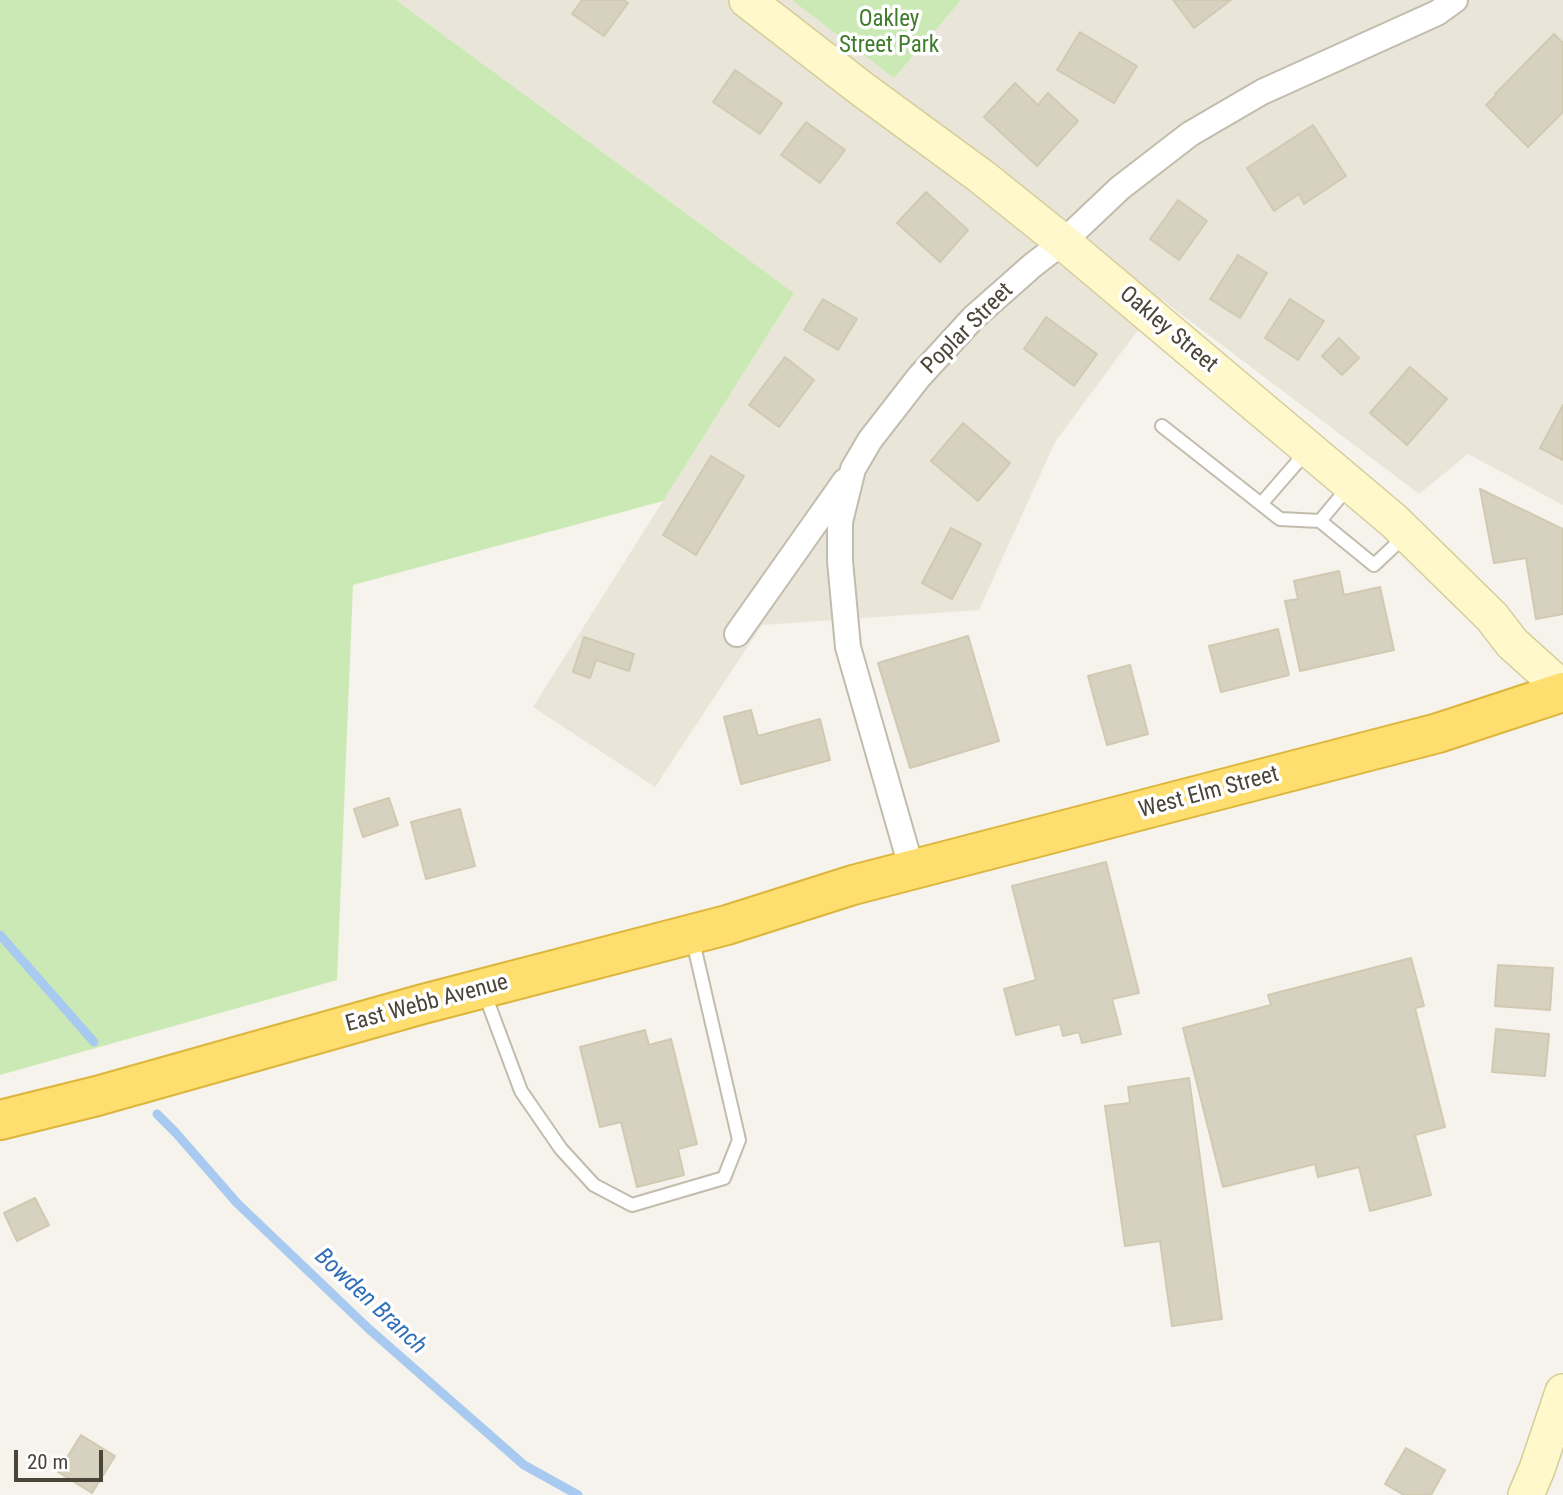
<!DOCTYPE html>
<html>
<head>
<meta charset="utf-8">
<style>
  body { margin:0 }
  #map { position:relative; width:1563px; height:1495px; overflow:hidden; background:#f5f3eb; font-family:"Roboto Condensed",sans-serif }
  canvas { display:block }
  .scale { position:absolute; left:14px; top:1450px; width:89px; height:32px; box-sizing:border-box; border:4px solid #4a4538; border-top:0; padding-left:9px; font-size:21px; line-height:24px; white-space:nowrap; color:#4a4538; -webkit-text-stroke:5px #fff; paint-order:stroke }
</style>
</head>
<body>
<div id="map">
<canvas width="1563" height="1495"></canvas>
<div class="scale">20 m</div>
</div>
<script>
const context = document.querySelector('canvas').getContext('2d');
context.lineJoin = 'round';
function paint(path, color) { context.fillStyle = color; context.fill(path, 'evenodd'); }
const poly = rows => new Path2D(rows.map(r => 'M' + r).join(''));
function stroke(path, color, width, dash) { context.strokeStyle = color; context.lineWidth = width; context.lineCap = dash ? 'butt' : 'round'; context.setLineDash(dash || []); context.stroke(path); }
function label(font, color, halo, rows, align = 'center') {
  context.font = font + ' "Roboto Condensed",sans-serif'; context.lineWidth = 7; context.setLineDash([]); context.textBaseline = 'middle'; context.strokeStyle = halo; context.fillStyle = color; for (const [text, x, y, turn = 0] of rows) {
    context.save(); context.translate(x, y); context.rotate((+turn || 0) * Math.PI / 180); context.textAlign = isNaN(turn) ? turn : align; if (halo) context.strokeText(text, 0, 0); context.fillText(text, 0, 0); context.restore();
  }
}
paint(poly([
  [396,0,1563,0,1563,505,1468,454,1419,494,1161,299,1055,442,979,610,762,625,655,787,533,707,794,293]
]), '#e9e6d9');
paint(poly([
  [0,0,396,0,794,293,663,501,353,585,337,980,0,1075],
  [792,0,961,0,894,78]
]), '#cbe9b4');
stroke(poly([
  [0,935,94,1042],
  [157,1114,176,1133,237,1203,369,1329,524,1465,578,1495]
]), '#a8caf1', 9);
const building = poly([
  [582,0,624,0,628,3,604,36,572,14,582,0],
  [1173,0,1231,0,1194,28,1173,0],
  [1080,32,1137,66,1114,103,1057,70,1080,32],
  [1554,34,1563,43,1563,112,1528,147,1486,105,1496,95,1495,94,1554,34],
  [735,70,782,103,760,134,713,102,735,70],
  [1015,83,1038,105,1048,93,1078,121,1037,166,984,117,1015,83],
  [806,122,845,150,820,183,781,155,806,122],
  [1313,125,1346,176,1304,204,1299,194,1274,211,1247,168,1313,125],
  [926,192,968,230,940,262,897,223,926,192],
  [1178,200,1207,221,1179,260,1150,239,1178,200],
  [1238,255,1267,273,1240,318,1210,299,1238,255],
  [823,299,857,319,838,350,804,330,823,299],
  [1290,299,1324,321,1298,360,1265,338,1290,299],
  [1046,317,1097,354,1074,386,1024,349,1046,317],
  [1339,338,1359,358,1342,375,1322,356,1339,338],
  [785,357,814,380,779,427,749,405,785,357],
  [1410,367,1447,399,1407,445,1370,413,1410,367],
  [1563,405,1563,460,1540,448,1563,405],
  [963,423,1010,463,978,501,931,461,963,423],
  [711,456,744,476,696,555,663,535,711,456],
  [1480,489,1563,529,1563,614,1536,619,1526,558,1494,563,1480,489],
  [951,528,981,544,952,599,922,583,951,528],
  [1339,571,1344,595,1380,587,1394,650,1300,671,1285,601,1298,599,1294,581,1339,571],
  [1278,629,1289,675,1221,692,1209,646,1278,629],
  [968,636,999,741,910,768,878,663,968,636],
  [584,637,634,654,629,671,596,660,590,678,573,672,584,637],
  [1130,665,1148,734,1107,745,1088,676,1130,665],
  [751,710,758,736,820,719,830,760,741,784,724,717,751,710],
  [389,798,398,825,363,837,354,809,389,798],
  [460,809,475,866,426,879,411,822,460,809],
  [1106,862,1139,993,1112,999,1121,1034,1082,1043,1079,1032,1063,1036,1060,1024,1016,1035,1004,989,1036,980,1012,886,1106,862],
  [1411,958,1424,1006,1415,1008,1445,1127,1415,1135,1431,1195,1370,1211,1359,1167,1318,1177,1315,1164,1223,1187,1183,1028,1271,1005,1268,995,1411,958],
  [1498,965,1553,968,1550,1010,1495,1006,1498,965],
  [1496,1029,1549,1034,1545,1076,1492,1072,1496,1029],
  [645,1030,649,1045,671,1039,697,1144,678,1149,684,1175,637,1187,621,1122,600,1127,580,1047,645,1030],
  [1189,1078,1222,1319,1172,1326,1160,1241,1125,1246,1105,1106,1130,1103,1128,1087,1189,1078],
  [35,1198,49,1225,17,1241,4,1213,35,1198],
  [81,1435,115,1456,92,1493,58,1472,81,1435],
  [1406,1448,1445,1470,1431,1495,1404,1495,1385,1484,1406,1448]
]);
paint(building, '#d7d1c0');
stroke(building, '#d2c9b3', 2);
const lane = poly([
  [1162,426,1280,519,1320,521,1374,565,1407,534],
  [1261,504,1307,451],
  [1320,521,1350,485],
  [484,992,521,1091,561,1149,594,1185,632,1205,724,1178,739,1140,692,937]
]);
const street = poly([
  [737,634,845,481],
  [912,870,848,647,840,561,840,522,853,469,870,440,919,377,973,318,1033,265,1063,242,1120,188,1190,134,1262,92,1437,13,1455,0]
]);
const secondary = poly([
  [747,0,862,89,982,177,1063,242,1394,521,1492,617,1512,643,1563,689],
  [1526,1495,1537,1469,1563,1392]
]);
const highway = poly([
  [0,1120,97,1096,423,1004,727,925,853,885,1438,733,1563,692]
]);
stroke(lane, '#c1bcad', 16);
stroke(street, '#c1bcad', 28);
stroke(secondary, '#d5cc9a', 38);
stroke(highway, '#ddb53c', 42);
stroke(lane, '#fff', 12);
stroke(street, '#fff', 24);
stroke(secondary, '#fef8cb', 35);
stroke(highway, '#fdde6e', 38);
label('23px', '#407c2b', '#fff', [
  ["Oakley",889,20],
  ["Street Park",889,46]
]);
label('23px', '#4a4538', '#fff', [
  ["Poplar Street",968,329,-45],
  ["Oakley Street",1168,330,40],
  ["West Elm Street",1209,793,-15],
  ["East Webb Avenue",427,1004,-15]
]);
label('italic 24px', '#306eb6', '#fff', [
  ["Bowden Branch",370,1302,43]
]);
</script>
</body>
</html>
